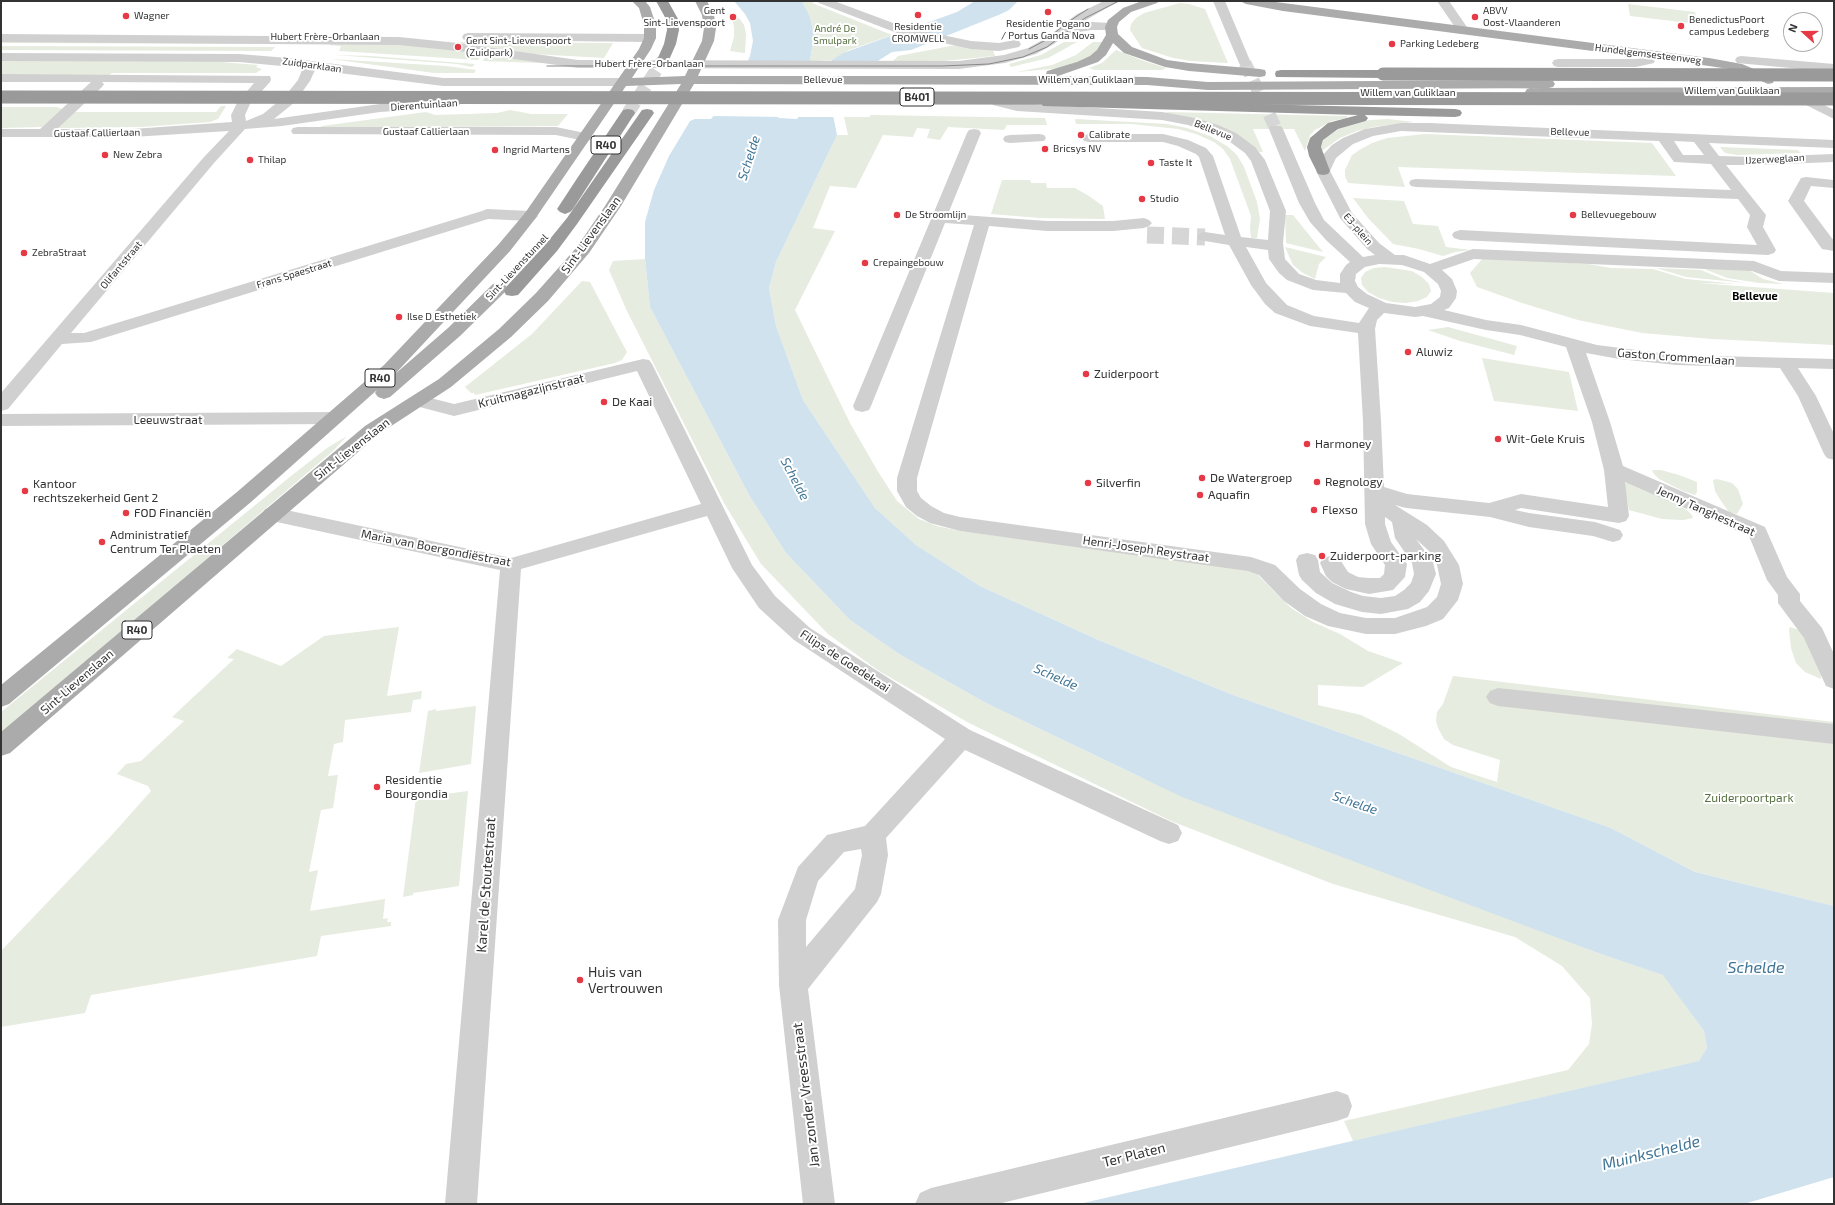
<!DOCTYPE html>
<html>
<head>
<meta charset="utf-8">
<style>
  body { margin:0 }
  #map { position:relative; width:1835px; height:1205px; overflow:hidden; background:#fff; font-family:"Exo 2",sans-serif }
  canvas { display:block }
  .frame { position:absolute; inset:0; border:2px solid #333; pointer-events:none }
  .north { position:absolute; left:1783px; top:12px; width:40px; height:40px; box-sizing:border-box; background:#fff; border:1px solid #adadad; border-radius:50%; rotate:291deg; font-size:11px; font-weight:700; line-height:16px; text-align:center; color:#333 }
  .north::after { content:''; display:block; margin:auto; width:14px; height:18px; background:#e63946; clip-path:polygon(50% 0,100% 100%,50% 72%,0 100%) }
</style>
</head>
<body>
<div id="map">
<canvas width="1835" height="1205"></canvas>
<div class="frame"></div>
<div class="north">N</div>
</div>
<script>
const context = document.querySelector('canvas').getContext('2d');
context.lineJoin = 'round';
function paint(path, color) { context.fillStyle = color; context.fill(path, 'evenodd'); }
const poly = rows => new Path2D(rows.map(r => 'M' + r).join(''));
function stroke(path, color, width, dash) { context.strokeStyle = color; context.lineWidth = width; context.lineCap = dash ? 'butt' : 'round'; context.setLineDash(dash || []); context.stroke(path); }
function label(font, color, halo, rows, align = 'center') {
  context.font = font + ' "Exo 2",sans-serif'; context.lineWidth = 4; context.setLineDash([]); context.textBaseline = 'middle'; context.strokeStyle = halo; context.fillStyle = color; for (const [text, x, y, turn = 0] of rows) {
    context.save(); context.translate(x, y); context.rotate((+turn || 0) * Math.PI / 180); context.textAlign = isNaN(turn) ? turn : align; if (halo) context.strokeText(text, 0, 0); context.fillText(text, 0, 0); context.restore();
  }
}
paint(poly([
  [802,1,815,1,812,3,892,35,849,50,832,60,810,61,814,36,810,17],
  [1180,3,1189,4,1205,9,1228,63,1191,61,1173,58,1142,48,1130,30,1131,24,1136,18,1144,13],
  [1628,4,1695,12,1698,24,1630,16],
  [732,18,739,18,744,25,746,34,745,53,730,51,734,37,734,27],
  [1,41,280,41,277,44,1,43],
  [361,41,483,52,478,60,339,51,341,46,329,45,335,42],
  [1064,42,1077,42,1048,58,1011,67,1009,64,1041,55],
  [1093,42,1102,42,1102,46,1090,59,1062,68,1017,72,1052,65,1076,55],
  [459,43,460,42,613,43,604,58,533,54],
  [956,45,993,50,995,56,944,61,893,61,898,56],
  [1,46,275,47,271,51,1,50],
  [1116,50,1141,60,1166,68,1162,70,1095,70,1089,68,1102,63],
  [487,53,568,64,483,61],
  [335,55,371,56,475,64,472,67,457,64],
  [331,59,446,66,476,70,474,73,434,73],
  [1,60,220,62,258,65,256,67,262,69,256,73,112,73,108,76,1,75],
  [221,106,226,106,218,119,210,122,141,127,59,128,57,127,73,112,216,112],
  [1,107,57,107,62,109,42,127,1,128],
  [510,110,531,114,568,114,558,126,320,128,322,126,426,112,435,115,497,113],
  [1165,112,1347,116,1347,118,1332,121,1315,130,1310,135,1305,151,1294,129,1253,129,1263,152,1259,152,1251,144],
  [871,115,1045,118,1047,125,1007,125,1004,130,948,127,940,140,927,138,930,129,917,128,913,137,883,135,856,188,830,186,813,228,835,231,795,310,850,423,877,470,897,501,919,519,937,526,960,531,1237,567,1257,574,1291,608,1313,622,1340,634,1368,651,1403,663,1363,687,1318,685,1318,705,1361,715,1399,734,1451,767,1497,782,1500,760,1453,745,1444,739,1438,728,1436,721,1437,712,1443,704,1453,676,1834,722,1834,906,1695,872,1611,828,1233,695,1096,639,980,586,916,545,875,508,803,400,776,326,769,288,776,262,837,135,848,135,844,117,869,117],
  [1075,119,1167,124,1187,128,1210,136,1227,146,1237,155,1244,167,1257,202,1260,219,1257,238,1251,238,1250,227,1251,216,1230,159,1223,149,1214,142,1196,134,1178,129,1131,124,1076,124],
  [1388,119,1414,122,1373,127,1357,131,1340,138,1323,150,1320,150,1324,139,1339,129,1370,120],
  [1425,134,1652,143,1676,176,1398,167,1405,187,1348,183,1345,176,1345,170,1352,155,1361,149,1372,143,1387,138],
  [1720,147,1798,150,1801,153,1737,155,1725,153],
  [1002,180,1030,180,1031,183,1046,183,1047,188,1075,188,1089,196,1103,206,1105,219,1040,218,991,214],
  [1353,198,1404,201,1413,224,1438,226,1446,247,1471,250,1455,252,1443,256,1419,249,1393,244,1368,218],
  [1285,215,1293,215,1323,252,1286,243],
  [1285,247,1326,257,1319,264,1315,279,1303,273,1293,265],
  [1483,258,1588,264,1611,268,1653,269,1686,279,1737,284,1698,283,1834,293,1834,345,1712,339,1642,333,1578,320,1522,303,1477,287,1470,273],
  [645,259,650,307,749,495,786,553,850,620,899,654,986,703,1138,776,1598,953,1664,975,1704,1031,1707,1048,1700,1061,1353,1141,1344,1121,1568,1070,1589,1044,1592,1024,1590,998,1562,966,1515,937,1333,884,1171,821,969,723,879,671,828,634,761,564,724,503,627,311,609,270,613,261],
  [1385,267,1412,271,1422,277,1429,284,1431,291,1427,297,1418,301,1406,303,1392,302,1379,298,1368,292,1362,285,1361,278,1365,272,1374,268],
  [1656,268,1701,270,1723,279,1746,283,1686,277],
  [1702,268,1749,270,1763,279,1784,284,1759,283,1727,278],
  [582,281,590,282,627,352,622,360,615,363,475,395,474,393,471,393,465,387,532,334],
  [1448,327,1517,346,1514,355,1460,341,1428,330],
  [1482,358,1569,372,1578,411,1494,401],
  [347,436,334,450,175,586,1,733,1,712,291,476,327,448],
  [1652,470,1661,470,1679,475,1697,482,1697,492,1695,495,1683,491,1659,479,1654,474],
  [1717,479,1732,483,1738,489,1743,504,1737,514,1729,512,1721,501,1715,491,1713,480],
  [1626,482,1678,504,1689,512,1692,515,1693,518,1683,520,1662,519,1629,510,1624,485],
  [399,627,387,696,422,691,421,699,413,700,411,712,345,720,343,742,334,744,328,776,338,775,333,808,321,810,309,872,318,870,310,911,385,899,383,919,388,918,387,922,391,922,391,926,321,936,317,956,91,995,85,1013,1,1027,1,951,111,836,151,791,148,786,117,774,126,764,141,761,184,721,172,717,234,659,227,658,237,649,281,666,324,636],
  [1790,627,1799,630,1815,655,1821,673,1821,679,1805,672,1796,663,1791,648,1789,630],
  [476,706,471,764,419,773,428,711,436,709,436,711],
  [468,791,459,886,413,893,413,895,403,897,416,798]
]), '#e6ecdf');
paint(poly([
  [734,1,802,1,810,17,814,36,810,61,778,118,797,119,829,69,832,60,843,53,957,12,975,1,1018,1,1009,10,1001,14,911,50,892,52,849,79,833,115,837,135,776,262,769,288,776,326,803,400,875,508,916,545,980,586,1096,639,1233,695,1611,828,1695,872,1834,906,1834,1177,1744,1204,1079,1204,1699,1061,1707,1048,1704,1031,1663,975,1598,953,1182,797,986,703,899,654,850,620,786,553,749,495,650,307,645,259,645,222,654,190,669,156,690,121,695,119,711,119,731,93,742,75,750,56,753,41,750,23,745,14]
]), '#cfe2ee');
paint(poly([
  [746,61,812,61,781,116,787,117,711,116,729,92],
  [830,61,882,61,851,80,835,117,797,117,828,68]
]), '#fff');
stroke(poly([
  [1245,63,1276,129]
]), '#d6d6d6', 13, [13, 6]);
stroke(poly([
  [1147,235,1205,237]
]), '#d6d6d6', 17, [17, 8]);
stroke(poly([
  [628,113,663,60]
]), '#d6d6d6', 13, [13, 6]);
paint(poly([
  [817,1,834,1,904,27,971,41,999,43,1015,40,1019,41,1021,44,1019,47,999,51,971,49,897,33,819,3,817,1],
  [1104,1,1119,1,1079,24,1091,22,1111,23,1115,24,1117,27,1115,30,1091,30,1067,34,1054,44,1036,54,1005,63,959,69,578,68,458,51,399,45,1,42,1,34,399,37,458,43,578,60,959,61,1004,55,1028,48,1046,38,1077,14,1104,1],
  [1213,1,1225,1,1251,63,1249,66,1241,66,1239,63,1213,1],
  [1437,1,1449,1,1469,30,1467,33,1459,33,1437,1],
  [468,33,650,34,654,35,656,38,654,41,650,42,464,40,462,37,464,34,468,33],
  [1650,51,1654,52,1656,55,1654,63,1636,67,1558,67,1554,66,1552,63,1554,60,1558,59,1636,59,1644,58,1646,52,1650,51],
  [1,53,239,54,288,58,443,78,621,78,626,79,627,82,626,85,621,86,443,86,315,70,310,81,295,102,274,119,380,104,454,99,459,100,461,103,459,106,454,107,380,112,282,126,245,129,214,163,71,333,84,333,482,211,487,209,530,211,535,213,538,216,535,219,530,221,488,219,91,342,62,344,8,409,1,411,1,393,204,157,229,131,132,137,1,137,1,129,40,129,91,82,1,82,1,74,270,76,271,79,270,82,250,104,245,115,246,121,263,114,285,96,298,80,303,68,239,62,1,61,1,53],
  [102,82,254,83,237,103,231,115,232,122,132,129,57,129,102,87,104,84,102,82],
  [1741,56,1834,64,1834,72,1737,63,1735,60,1737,57,1741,56],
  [1789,87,1834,110,1834,119,1784,94,1782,91,1784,88,1789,87],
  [998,98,1017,103,1162,112,1195,118,1218,125,1236,133,1255,147,1265,160,1286,211,1283,243,1285,259,1299,274,1316,280,1340,283,1340,274,1346,265,1350,262,1326,240,1310,222,1299,203,1269,129,1271,126,1281,126,1283,129,1315,203,1324,220,1363,257,1375,255,1367,249,1340,218,1316,171,1322,156,1332,145,1343,138,1365,129,1401,123,1429,123,1834,140,1834,148,1709,143,1719,156,1755,157,1834,154,1834,162,1755,165,1726,165,1766,215,1763,227,1776,250,1774,253,1768,255,1460,240,1454,238,1452,235,1454,232,1460,230,1757,245,1747,227,1750,215,1738,199,1416,187,1411,186,1409,183,1411,180,1416,179,1731,190,1711,164,1674,162,1659,141,1401,131,1373,136,1353,144,1336,158,1330,171,1352,213,1379,243,1395,255,1404,255,1430,264,1473,249,1754,261,1781,271,1834,273,1834,283,1779,281,1752,271,1474,259,1442,270,1452,279,1457,291,1456,298,1449,308,1444,310,1486,320,1521,325,1597,345,1676,355,1834,359,1834,369,1798,368,1816,396,1834,434,1834,460,1827,458,1824,454,1798,396,1780,368,1676,365,1619,359,1586,353,1610,422,1623,466,1765,527,1787,577,1800,594,1800,601,1822,628,1834,654,1834,689,1826,686,1804,638,1778,603,1778,595,1767,580,1749,536,1625,482,1629,516,1626,521,1619,523,1521,508,1515,510,1529,513,1595,522,1620,530,1623,535,1620,540,1613,542,1593,536,1529,527,1490,517,1406,508,1395,505,1427,525,1444,541,1459,565,1463,584,1458,600,1443,619,1426,626,1395,634,1366,634,1328,626,1305,616,1284,601,1259,575,1248,571,960,531,930,523,917,516,906,507,897,491,897,478,974,225,945,223,871,406,869,410,862,412,855,410,853,406,967,133,969,130,974,129,979,130,981,133,948,214,1047,221,1113,221,1144,218,1149,220,1152,223,1149,226,1144,228,1113,231,1047,231,989,226,917,478,917,491,921,498,931,506,944,513,960,517,1251,557,1275,565,1300,589,1321,604,1340,613,1366,618,1395,618,1427,607,1437,597,1441,584,1437,565,1429,551,1416,539,1433,562,1436,574,1429,591,1420,602,1408,609,1381,614,1362,612,1335,604,1316,593,1302,580,1299,575,1296,560,1299,555,1307,553,1315,555,1318,560,1320,572,1332,583,1351,592,1363,596,1381,598,1395,596,1404,590,1411,583,1414,574,1412,563,1395,538,1392,522,1385,517,1385,524,1391,542,1407,564,1405,577,1393,590,1369,594,1346,589,1332,582,1326,576,1320,563,1323,558,1331,556,1339,558,1348,572,1358,577,1369,578,1380,578,1384,574,1385,565,1371,544,1365,524,1363,421,1358,333,1310,326,1275,313,1265,304,1251,285,1229,245,1199,240,1197,237,1199,234,1205,232,1225,235,1199,157,1196,154,1178,146,1163,142,1089,142,1084,141,1082,138,1084,135,1089,134,1163,134,1188,140,1206,148,1213,156,1241,237,1268,240,1270,211,1251,161,1245,153,1226,139,1188,125,1162,120,1017,111,993,105,991,102,993,99,998,98],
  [1674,141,1694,142,1704,155,1683,155,1674,141],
  [1246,247,1268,250,1269,259,1279,273,1287,280,1313,290,1346,293,1355,302,1369,308,1359,323,1314,316,1287,305,1266,283,1246,247],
  [1379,264,1402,265,1424,272,1438,284,1441,291,1440,297,1431,304,1415,307,1386,303,1367,294,1358,287,1355,281,1356,274,1365,267,1379,264],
  [1384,313,1415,317,1423,316,1486,330,1520,335,1566,347,1592,422,1604,470,1608,507,1521,494,1489,503,1407,494,1384,487,1381,421,1375,329,1377,320,1384,313],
  [298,127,556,127,590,134,592,137,590,140,585,141,556,135,293,134,291,131,293,128,298,127],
  [1039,134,1044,135,1046,138,1044,141,1010,143,1005,142,1003,139,1005,136,1010,135,1039,134],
  [1806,177,1834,180,1834,188,1811,186,1804,201,1834,241,1834,251,1822,249,1788,201,1801,178,1806,177],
  [643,359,649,360,652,364,752,565,775,596,810,628,970,730,1178,825,1182,833,1178,841,1169,844,1160,841,965,750,886,838,888,855,881,894,877,902,808,989,835,1204,803,1204,779,985,778,920,798,867,827,835,865,826,945,739,794,640,759,608,732,568,707,516,521,569,477,1204,445,1204,500,570,272,521,265,519,262,514,265,509,272,507,511,558,701,504,637,371,454,416,412,405,410,401,412,397,419,395,454,404,643,359],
  [861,849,862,855,855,889,806,947,806,920,818,881,844,852,861,849],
  [334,412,341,414,343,418,341,422,334,424,1,426,1,414,334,412],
  [1498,688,1834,724,1834,744,1498,706,1490,703,1486,697,1490,691,1498,688],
  [1337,1091,1348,1095,1352,1106,1348,1117,1337,1121,998,1204,915,1204,920,1193,931,1188,1337,1091]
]), '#d0d0d0');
paint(poly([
  [632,1,645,1,650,7,656,25,656,38,651,49,632,78,685,76,702,41,704,28,702,15,695,1,707,1,714,15,716,28,714,41,698,76,1047,76,1046,74,1047,71,1077,62,1090,56,1097,50,1106,35,1105,27,1108,20,1123,8,1142,1,1159,1,1157,3,1131,12,1119,22,1117,27,1118,34,1132,47,1167,60,1189,63,1260,69,1265,70,1266,73,1265,76,1260,77,1189,71,1165,67,1124,53,1113,43,1106,55,1098,62,1058,76,1147,77,1208,82,1548,80,1553,81,1555,84,1553,87,1548,88,1208,90,1147,85,694,84,621,206,589,253,548,301,511,337,451,387,379,434,10,753,1,756,1,732,365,426,439,379,499,329,536,293,577,247,605,206,681,84,626,86,535,219,510,251,395,374,448,328,493,284,499,283,505,284,507,288,505,292,460,336,390,397,384,399,378,397,375,393,377,390,251,502,9,704,1,707,1,685,237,492,384,365,498,245,525,213,639,49,644,38,644,25,639,8,632,1],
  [1240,1,1268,1,1709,58,1742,64,1773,77,1774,80,1773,83,1768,84,1735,70,1709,66,1283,11,1246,4,1240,1],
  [1834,87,1834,95,1532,96,1527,95,1525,92,1527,89,1532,88,1834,87]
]), '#ababab');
paint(poly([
  [656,1,668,1,678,19,679,30,676,44,669,60,667,63,663,64,659,63,657,60,664,44,667,30,666,19,656,1],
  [1281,70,1383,70,1388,71,1389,74,1388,77,1383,78,1276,77,1275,74,1276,71,1281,70],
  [1048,99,1455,109,1460,110,1462,113,1460,116,1455,117,1365,115,1368,118,1366,121,1338,129,1323,140,1321,147,1330,171,1328,174,1323,175,1318,174,1309,156,1307,147,1310,138,1328,123,1358,115,1043,106,1041,103,1043,100,1048,99],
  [628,109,633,110,635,113,573,209,570,212,565,214,560,212,557,209,578,177,623,110,628,109],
  [647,109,652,110,654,113,577,224,557,251,518,295,512,296,506,295,504,291,506,287,545,245,567,218,642,110,647,109]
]), '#9a9a9a');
stroke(poly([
  [1029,49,1046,40,1068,22,1088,9],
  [547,66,942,66,989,64,1023,57,1047,47,1085,18,1119,1]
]), '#888', 1);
stroke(poly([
  [1383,74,1834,75],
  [1,97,1834,99]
]), '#9a9a9a', 13);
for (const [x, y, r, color] of [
  [1048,12,4,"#e63946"],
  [918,15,4,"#e63946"],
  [126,16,4,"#e63946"],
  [733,17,4,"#e63946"],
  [1475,17,4,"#e63946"],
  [1681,26,4,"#e63946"],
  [1392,44,4,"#e63946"],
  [458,47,4,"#e63946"],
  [1081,135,4,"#e63946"],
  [1045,149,4,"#e63946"],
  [495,150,4,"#e63946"],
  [105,155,4,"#e63946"],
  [250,160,4,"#e63946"],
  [1151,163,4,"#e63946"],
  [1142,199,4,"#e63946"],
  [897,215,4,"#e63946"],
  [1573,215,4,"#e63946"],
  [24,253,4,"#e63946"],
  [865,263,4,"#e63946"],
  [399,317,4,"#e63946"],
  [1408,352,4,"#e63946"],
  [1086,374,4,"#e63946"],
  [604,402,4,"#e63946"],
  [1498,439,4,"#e63946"],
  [1307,444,4,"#e63946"],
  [1202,478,4,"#e63946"],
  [1317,482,4,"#e63946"],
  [1088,483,4,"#e63946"],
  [25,491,4,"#e63946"],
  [1200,495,4,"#e63946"],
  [1314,510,4,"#e63946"],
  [126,513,4,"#e63946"],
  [102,542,4,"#e63946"],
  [1322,556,4,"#e63946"],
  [377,787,4,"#e63946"],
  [580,980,4,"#e63946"]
]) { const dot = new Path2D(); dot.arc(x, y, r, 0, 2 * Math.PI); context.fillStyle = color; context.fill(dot); stroke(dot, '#fff', 1.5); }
label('10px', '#333', '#fff', [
  ["Gent",725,11,"right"],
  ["Sint-Lievenspoort",725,23,"right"],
  ["ABVV",1483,11],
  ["Oost-Vlaanderen",1483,23],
  ["Wagner",134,16],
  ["BenedictusPoort",1689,20],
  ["campus Ledeberg",1689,32],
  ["Residentie Pogano",1048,24,"center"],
  ["/ Portus Ganda Nova",1048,36,"center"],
  ["Residentie",918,27,"center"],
  ["CROMWELL",918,39,"center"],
  ["Gent Sint-Lievenspoort",466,41],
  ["(Zuidpark)",466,53],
  ["Parking Ledeberg",1400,44],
  ["Calibrate",1089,135],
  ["Bricsys NV",1053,149],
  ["Ingrid Martens",503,150],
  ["New Zebra",113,155],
  ["Thilap",258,160],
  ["Taste It",1159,163],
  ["Studio",1150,199],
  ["De Stroomlijn",905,215],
  ["Bellevuegebouw",1581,215],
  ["ZebraStraat",32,253],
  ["Crepaingebouw",873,263],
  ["Ilse D Esthetiek",407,317]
], 'left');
label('10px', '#56703f', '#fff', [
  ["André De",835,29],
  ["Smulpark",835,41]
]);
label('10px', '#333', '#fff', [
  ["Hubert Frère-Orbanlaan",325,37],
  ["Hundelgemsesteenweg",1648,54,7],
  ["Hubert Frère-Orbanlaan",649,64],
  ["Zuidparklaan",312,65,8],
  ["Bellevue",823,80],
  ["Willem van Guliklaan",1086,80],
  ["Willem van Guliklaan",1732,91],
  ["Willem van Guliklaan",1408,93],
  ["Dierentuinlaan",424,105,-4],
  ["Bellevue",1213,130,22],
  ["Gustaaf Callierlaan",426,132],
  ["Bellevue",1570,132,2],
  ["Gustaaf Callierlaan",97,133,-1],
  ["IJzerweglaan",1775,159,-3],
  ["E3-plein",1358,229,49],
  ["Olifantstraat",121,265,-50],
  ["Sint-Lievenstunnel",517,267,-47],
  ["Frans Spaestraat",294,274,-17]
]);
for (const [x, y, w] of [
  [917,97,34],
  [606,145,30],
  [380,378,30],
  [137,630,30]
]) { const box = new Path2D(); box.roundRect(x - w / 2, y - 9, w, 18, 3); context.fillStyle = '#fff'; context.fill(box); stroke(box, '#333', 1); }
label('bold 11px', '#333', null, [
  ["B401",917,97],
  ["R40",606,145],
  ["R40",380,378],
  ["R40",137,630]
]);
label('bold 11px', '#000', '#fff', [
  ["Bellevue",1755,296]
]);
label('12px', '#333', '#fff', [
  ["Sint-Lievenslaan",591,235,-54],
  ["Gaston Crommenlaan",1676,357,4],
  ["Kruitmagazijnstraat",531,391,-14],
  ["Leeuwstraat",168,420],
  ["Sint-Lievenslaan",352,449,-38],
  ["Jenny Tanghestraat",1706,511,24],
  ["Maria van Boergondiëstraat",436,548,11],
  ["Henri-Joseph Reystraat",1146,549,8],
  ["Filips de Goedekaai",845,661,33],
  ["Sint-Lievenslaan",77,682,-41]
]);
label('12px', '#333', '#fff', [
  ["Aluwiz",1416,352],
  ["Zuiderpoort",1094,374],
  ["De Kaai",612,402],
  ["Wit-Gele Kruis",1506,439],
  ["Harmoney",1315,444],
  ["De Watergroep",1210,478],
  ["Regnology",1325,482],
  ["Silverfin",1096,483],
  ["Kantoor",33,484],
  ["rechtszekerheid Gent 2",33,498],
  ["Aquafin",1208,495],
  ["Flexso",1322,510],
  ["FOD Financiën",134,513],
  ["Administratief",110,535],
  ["Centrum Ter Plaeten",110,549],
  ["Zuiderpoort-parking",1330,556],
  ["Residentie",385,780],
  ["Bourgondia",385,794]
], 'left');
label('12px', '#56703f', '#fff', [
  ["Zuiderpoortpark",1749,798]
]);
label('italic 13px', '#3f7597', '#fff', [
  ["Schelde",749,158,-72],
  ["Schelde",795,479,62],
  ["Schelde",1056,677,24],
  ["Schelde",1355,803,19]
]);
label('14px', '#333', '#fff', [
  ["Karel de Stoutestraat",486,885,-86],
  ["Jan zonder Vreesstraat",806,1095,-97],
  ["Ter Platen",1134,1155,-14]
]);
label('14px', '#333', '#fff', [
  ["Huis van",588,972],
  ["Vertrouwen",588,988]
], 'left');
label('italic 16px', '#3f7597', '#fff', [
  ["Schelde",1756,968],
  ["Muinkschelde",1651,1153,-14]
]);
</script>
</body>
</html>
